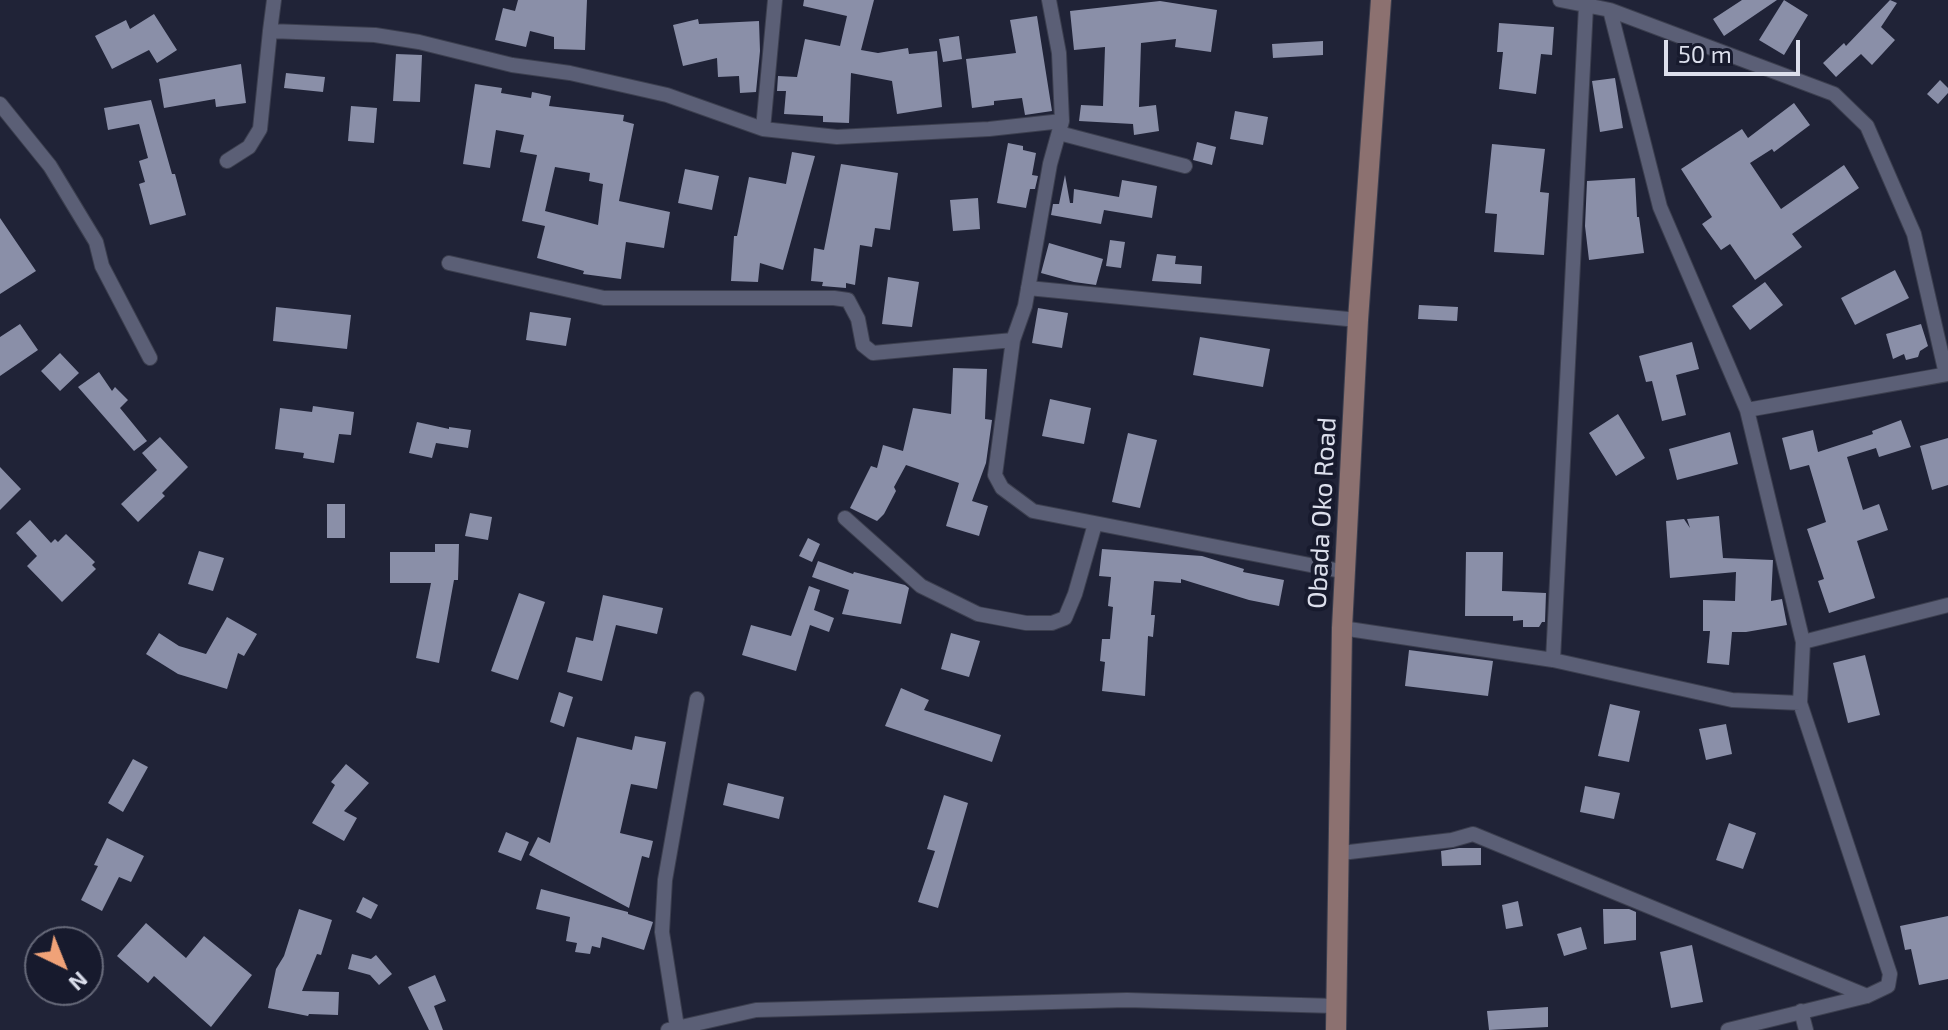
<!DOCTYPE html>
<html>
<head>
<meta charset="utf-8">
<style>
  body { margin:0 }
  #map { position:relative; width:1948px; height:1030px; overflow:hidden; background:#202337; font-family:"Exo 2",sans-serif }
  canvas { display:block }
  .north { position:absolute; left:24px; top:926px; width:80px; height:80px; box-sizing:border-box; background:#171a2d; border:2px solid #666979; border-radius:50%; rotate:137deg; font-size:22px; font-weight:700; line-height:32px; text-align:center; color:#dcdfec }
  .north::after { content:''; display:block; margin:auto; width:28px; height:36px; background:#f0a278; clip-path:polygon(50% 0,100% 100%,50% 72%,0 100%) }
  .scale { position:absolute; left:1664px; top:40px; width:136px; height:36px; box-sizing:border-box; border:4px solid #dcdfec; border-top:0; padding-left:10px; font-size:24px; line-height:28px; white-space:nowrap; color:#dcdfec; -webkit-text-stroke:6px #171a2d; paint-order:stroke }
</style>
</head>
<body>
<div id="map">
<canvas width="1948" height="1030"></canvas>
<div class="north">N</div>
<div class="scale">50 m</div>
</div>
<script>
const context = document.querySelector('canvas').getContext('2d');
context.lineJoin = 'round';
function paint(path, color) { context.fillStyle = color; context.fill(path, 'evenodd'); }
const poly = rows => new Path2D(rows.map(r => 'M' + r).join(''));
function stroke(path, color, width, dash) { context.strokeStyle = color; context.lineWidth = width; context.lineCap = dash ? 'butt' : 'round'; context.setLineDash(dash || []); context.stroke(path); }
function label(font, color, halo, rows, align = 'center') {
  context.font = font + ' "Exo 2",sans-serif'; context.lineWidth = 8; context.setLineDash([]); context.textBaseline = 'middle'; context.strokeStyle = halo; context.fillStyle = color; for (const [text, x, y, turn = 0] of rows) {
    context.save(); context.translate(x, y); context.rotate((+turn || 0) * Math.PI / 180); context.textAlign = isNaN(turn) ? turn : align; if (halo) context.strokeText(text, 0, 0); context.fillText(text, 0, 0); context.restore();
  }
}
paint(poly([
  [518,0,587,0,585,50,554,49,554,37,530,31,526,47,495,40,503,8,515,11],
  [804,0,874,0,861,50,878,53,908,48,909,54,937,51,942,107,897,114,892,81,851,73,849,123,823,122,823,116,784,114,786,91,777,91,778,76,797,77,805,39,840,46,847,16,803,6],
  [1742,0,1777,0,1724,36,1713,19],
  [1784,0,1808,15,1784,55,1759,40],
  [1890,0,1897,3,1881,27,1895,40,1872,65,1861,54,1836,77,1823,63,1844,43,1846,46],
  [1160,1,1217,10,1211,52,1175,47,1176,39,1141,43,1139,107,1156,105,1159,131,1134,135,1133,124,1079,121,1081,105,1103,106,1105,47,1074,50,1070,11],
  [154,14,177,50,157,63,149,50,112,69,95,36,126,20,130,29],
  [1037,16,1052,111,1025,115,1022,98,994,101,994,105,972,108,966,59,1016,53,1010,20],
  [698,19,699,24,759,21,760,51,756,92,740,93,739,76,718,77,717,58,683,66,673,25],
  [1499,23,1554,27,1552,55,1541,54,1536,94,1499,89,1503,52,1497,52],
  [959,36,962,59,943,62,939,39],
  [1323,41,1323,55,1273,58,1272,44],
  [396,54,422,55,420,102,393,101],
  [241,64,246,103,216,107,215,99,164,108,159,79],
  [286,73,325,77,323,92,284,88],
  [1615,78,1623,128,1600,132,1592,81],
  [1940,80,1948,88,1948,93,1938,104,1927,94],
  [475,84,502,88,501,93,531,98,532,92,551,96,549,106,624,115,623,121,634,124,619,201,670,212,664,248,626,242,621,279,583,274,584,271,537,258,545,226,522,221,537,155,520,152,524,135,496,130,490,168,463,164],
  [555,167,590,173,589,181,603,184,598,225,545,211],
  [151,100,172,174,175,174,186,215,150,225,139,184,145,182,139,161,148,158,139,124,108,130,104,108],
  [1794,103,1810,125,1774,152,1772,149,1750,163,1781,209,1844,165,1859,188,1792,234,1802,247,1755,280,1730,244,1721,250,1702,224,1712,217,1681,169,1742,129,1748,138],
  [351,106,377,108,374,143,348,141],
  [1235,111,1268,117,1263,145,1230,139],
  [1197,142,1216,147,1212,165,1193,160],
  [1008,143,1023,146,1023,150,1036,153,1032,175,1038,176,1035,189,1030,189,1026,208,997,203],
  [1492,144,1545,149,1540,192,1549,193,1544,255,1494,252,1497,214,1485,213],
  [792,152,815,156,783,270,760,263,758,282,731,281,734,236,737,236,749,177,786,184],
  [841,164,898,173,890,230,875,228,872,247,860,245,855,285,846,283,846,288,822,286,823,282,811,281,814,248,824,250],
  [685,169,719,176,712,210,678,203],
  [1065,175,1070,203,1073,203,1074,189,1119,197,1122,180,1157,186,1152,218,1104,210,1101,224,1051,215,1053,204,1059,204],
  [1635,178,1637,217,1639,217,1644,253,1589,260,1585,226,1587,181],
  [978,198,980,229,953,231,950,200],
  [0,218,36,271,0,294],
  [1110,240,1125,242,1121,268,1106,266],
  [1049,243,1103,259,1096,285,1074,282,1041,273],
  [1157,254,1176,256,1175,264,1202,266,1201,284,1152,281],
  [1895,270,1909,298,1855,325,1841,298],
  [888,277,919,282,912,327,882,324],
  [1765,282,1783,305,1750,330,1732,306],
  [1419,305,1458,307,1457,321,1418,319],
  [276,307,351,315,347,349,273,341],
  [1038,308,1068,313,1062,348,1032,343],
  [530,312,571,318,566,346,526,340],
  [20,324,38,350,0,376,0,337],
  [1921,324,1928,346,1920,351,1918,357,1906,360,1904,354,1893,359,1886,334],
  [1200,337,1270,349,1263,387,1193,375],
  [1692,342,1699,369,1676,375,1686,415,1662,421,1652,381,1646,382,1639,356],
  [60,353,79,373,60,391,41,371],
  [953,368,987,369,985,419,992,420,986,463,972,501,988,506,979,536,946,526,959,483,906,465,894,487,896,491,884,514,877,521,850,508,871,466,877,468,883,445,903,451,913,408,951,414],
  [99,372,112,391,115,387,128,400,120,408,147,441,134,451,78,387],
  [1050,399,1091,408,1084,444,1042,436],
  [313,406,354,412,351,435,339,434,334,463,303,458,304,453,275,449,280,408,312,412],
  [1618,414,1645,458,1616,476,1589,433],
  [1901,420,1911,447,1879,457,1876,448,1847,457,1863,510,1879,504,1888,530,1857,541,1875,598,1829,613,1818,581,1824,579,1807,529,1826,522,1809,465,1790,470,1782,438,1813,430,1818,452,1873,434,1872,431],
  [417,422,449,429,449,427,471,430,468,448,436,443,432,458,409,453],
  [1730,432,1738,464,1677,480,1669,449],
  [1128,433,1157,440,1140,508,1112,502],
  [160,437,188,467,162,493,165,496,138,522,121,504,157,470,142,453],
  [1948,438,1948,485,1932,490,1920,446],
  [0,467,21,489,0,510],
  [327,504,345,504,345,538,327,538],
  [470,513,492,517,488,540,465,536],
  [1719,516,1723,558,1773,560,1771,601,1782,599,1787,625,1746,632,1732,632,1729,665,1707,663,1710,631,1703,631,1703,600,1735,601,1736,572,1670,578,1666,521,1684,519,1690,528,1687,519],
  [30,520,51,543,55,539,58,542,66,534,95,562,92,565,96,569,62,602,27,566,37,556,16,533],
  [808,538,820,544,812,562,799,556],
  [435,544,459,544,458,580,454,580,439,663,416,658,431,583,390,583,390,552,435,552],
  [1102,549,1202,556,1244,569,1243,572,1284,580,1279,606,1249,600,1181,579,1181,583,1154,581,1151,615,1155,615,1153,637,1148,636,1145,696,1102,691,1105,662,1100,661,1102,639,1110,639,1113,607,1108,606,1111,577,1099,576],
  [199,551,224,558,213,591,188,584],
  [1466,552,1503,552,1502,591,1546,593,1545,622,1542,622,1539,627,1523,627,1523,620,1513,621,1513,616,1465,616],
  [818,561,853,574,854,572,905,585,909,588,901,624,842,614,849,590,812,577],
  [809,586,820,590,814,610,834,618,829,632,810,625,796,671,742,655,751,625,791,636],
  [519,593,545,602,518,680,491,671],
  [603,595,663,608,657,634,616,625,602,681,567,672,576,637,593,641],
  [227,617,257,634,244,656,238,653,227,689,178,674,146,654,159,633,179,646,206,654],
  [951,633,980,641,969,677,941,669],
  [1409,650,1493,661,1488,696,1405,686],
  [1865,655,1880,715,1848,723,1833,663],
  [901,688,929,700,924,710,1001,735,992,762,885,726],
  [559,692,573,697,564,727,550,722],
  [1610,704,1640,711,1629,762,1598,756],
  [1726,724,1732,754,1706,760,1699,729],
  [635,736,666,742,657,789,631,784,620,833,653,841,649,858,642,856,629,908,529,855,538,837,550,843,577,737,632,750],
  [133,759,148,767,123,812,108,803],
  [346,764,369,783,344,811,357,818,344,841,312,823,335,785,331,782],
  [728,783,784,797,779,819,723,805],
  [1585,786,1620,793,1614,819,1580,812],
  [944,795,968,803,938,908,918,902,935,851,927,849],
  [1729,823,1756,833,1743,869,1716,860],
  [506,832,529,842,521,861,498,852],
  [107,838,144,856,131,882,119,877,102,911,81,900,98,866,94,865],
  [1459,848,1481,848,1481,865,1442,866,1441,851],
  [541,889,628,912,628,914,653,922,644,950,602,937,600,948,592,946,590,954,575,952,577,943,566,941,570,917,536,909],
  [363,897,378,905,371,919,356,912],
  [1518,901,1523,926,1506,929,1502,905],
  [299,909,332,920,321,955,317,954,302,991,339,992,338,1015,309,1014,308,1016,268,1008,276,969,284,956],
  [1603,909,1629,909,1636,912,1636,940,1604,944],
  [1948,916,1948,979,1919,985,1911,949,1905,950,1900,926],
  [146,923,186,958,204,936,252,975,211,1027,154,976,148,983,117,956],
  [1581,927,1587,949,1564,956,1557,934],
  [1692,945,1703,1002,1671,1008,1660,952],
  [352,954,371,959,376,955,392,974,379,985,370,975,348,969],
  [435,975,446,1001,434,1006,443,1030,429,1030,408,987],
  [1548,1007,1548,1027,1489,1030,1487,1011]
]), '#8a8fa8');
const street = poly([
  [274,0,270,31,375,35,419,42,512,65,570,73,667,95,763,129,837,137,989,129,1062,121],
  [1049,0,1059,53,1062,121,1050,164,1025,306,1013,340,995,475,1002,488,1033,511,1346,572],
  [1610,10,1834,94,1867,126,1914,234,1946,374],
  [0,104,50,166,96,242,102,266,150,358],
  [763,129,775,0],
  [1059,133,1185,166],
  [227,161,249,147,260,129,270,31],
  [449,263,604,298,834,298,848,300,858,319,863,345,873,353,1013,340],
  [1028,288,1358,320],
  [1747,410,1948,374],
  [845,518,921,586,978,614,1026,623,1052,623,1065,618,1075,594,1095,524],
  [1342,628,1553,660,1732,700,1800,703,1803,642,1747,410,1660,207,1610,10,1560,0],
  [1803,642,1948,605],
  [1553,660,1586,6],
  [1341,853,1452,840,1473,834,1867,996],
  [1801,1011,1806,1030],
  [677,1027,662,932,665,880,697,699],
  [668,1030,756,1010,1127,1000,1335,1006],
  [1728,1030,1867,996,1888,986,1890,974,1800,703]
]);
const secondary = poly([
  [1336,1030,1342,628,1358,320,1381,0]
]);
stroke(street, '#3c3f4f', 16);
stroke(secondary, '#3c3f4f', 22);
stroke(street, '#5b5f76', 14);
stroke(secondary, '#8c7170', 20);
label('26px', '#dcdfec', '#171a2d', [
  ["Obada Oko Road",1322,513,-87]
]);
</script>
</body>
</html>
